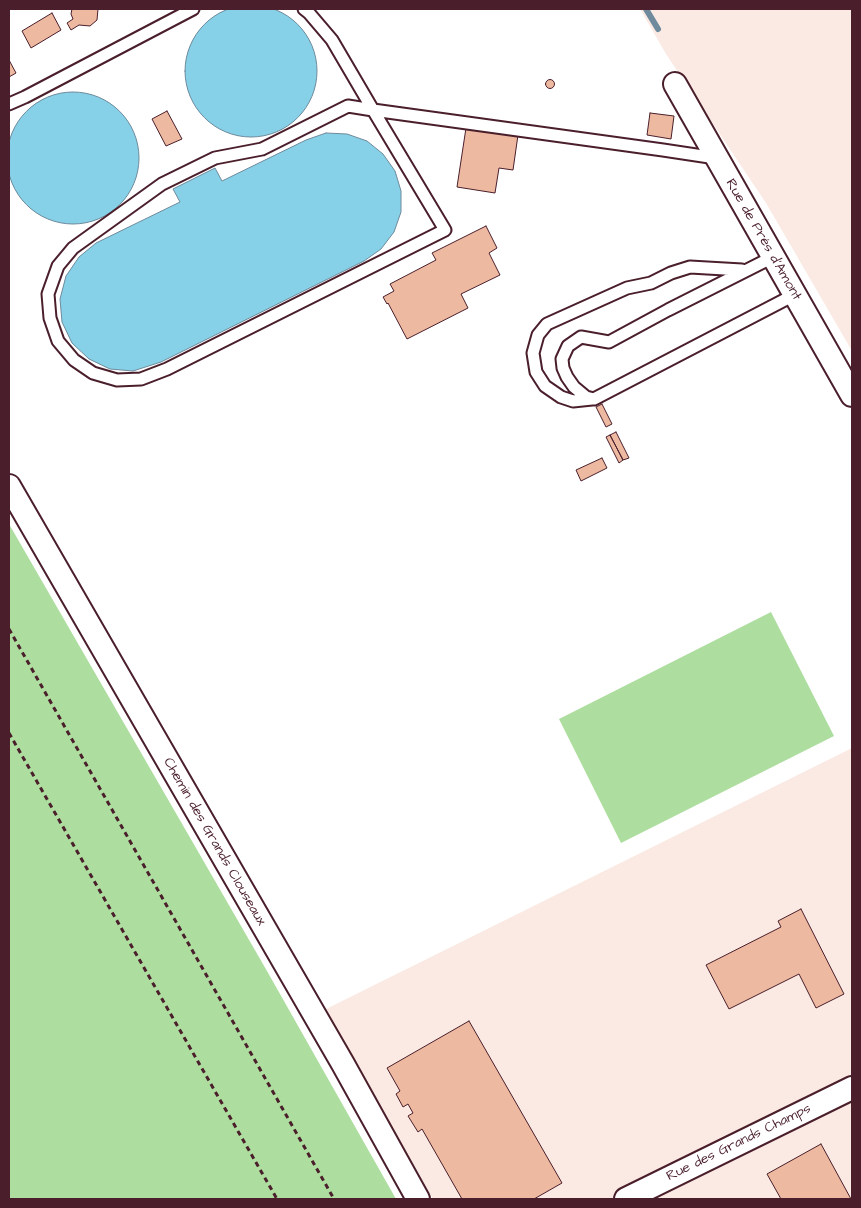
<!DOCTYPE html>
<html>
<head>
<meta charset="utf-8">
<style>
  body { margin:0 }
  #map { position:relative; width:861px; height:1208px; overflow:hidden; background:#fff; font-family:"Architects Daughter",sans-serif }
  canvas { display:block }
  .frame { position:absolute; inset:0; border:10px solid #4a1f2b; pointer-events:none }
</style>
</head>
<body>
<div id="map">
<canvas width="861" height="1208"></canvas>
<div class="frame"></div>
</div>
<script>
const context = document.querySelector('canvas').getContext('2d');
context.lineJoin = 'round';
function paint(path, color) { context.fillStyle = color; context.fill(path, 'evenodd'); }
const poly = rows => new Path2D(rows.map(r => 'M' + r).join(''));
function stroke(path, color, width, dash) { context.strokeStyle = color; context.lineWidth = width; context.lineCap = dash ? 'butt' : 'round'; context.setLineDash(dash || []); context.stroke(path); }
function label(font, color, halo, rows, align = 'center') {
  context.font = font + ' "Architects Daughter",sans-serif'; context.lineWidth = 4.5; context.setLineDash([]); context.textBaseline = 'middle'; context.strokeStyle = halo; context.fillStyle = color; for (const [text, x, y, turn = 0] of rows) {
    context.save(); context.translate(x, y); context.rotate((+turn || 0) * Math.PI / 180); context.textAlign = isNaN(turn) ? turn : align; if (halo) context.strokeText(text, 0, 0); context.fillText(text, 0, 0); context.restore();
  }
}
paint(poly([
  [640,9,852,9,852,351,766,203,666,54],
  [852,748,852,1199,433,1199,326,1009]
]), '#faeae3');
paint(poly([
  [9,524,267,971,396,1199,9,1199],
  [771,612,834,736,621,843,559,719]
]), '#adde9f');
const water = poly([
  '185 71a66 66 0 1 1 132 0a66 66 0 1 1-132 0Z',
  '7 158a66 66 0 1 1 132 0a66 66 0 1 1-132 0Z',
  [326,133,347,134,367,141,383,154,395,171,401,191,401,212,394,232,381,249,364,261,161,362,133,371,110,369,89,359,72,343,62,322,60,299,66,276,79,257,96,243,180,202,173,189,215,168,222,181,306,140,326,133]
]);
paint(water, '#86d1e7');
stroke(water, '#6e8a9c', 1);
stroke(poly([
  [646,9,658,29]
]), '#6e8a9c', 6);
const building = poly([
  [72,9,98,9,97,20,90,26,79,25,71,30,67,23,73,19,71,14,72,9],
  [52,13,61,30,31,48,22,31,52,13],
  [9,60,16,73,9,77,9,60],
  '545.5 84a4.5 4.5 0 1 1 9 0a4.5 4.5 0 1 1-9 0Z',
  [167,111,182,139,166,146,152,119,167,111],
  [650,113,674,116,671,139,647,135,650,113],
  [466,128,518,135,513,170,499,168,495,193,457,187,466,128],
  [486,226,497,248,489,253,500,275,461,294,468,308,407,339,388,303,387,304,383,297,394,291,390,284,436,260,432,253,486,226],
  [602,404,612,424,606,427,596,407,602,404],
  [616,432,629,458,623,460,610,435,616,432],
  [610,435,623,460,619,463,606,437,610,435],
  [602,458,607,468,581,481,576,470,602,458],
  [801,909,844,994,816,1008,799,974,729,1009,706,965,781,927,778,921,801,909],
  [469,1021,562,1183,534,1199,462,1199,422,1129,418,1132,408,1116,413,1113,408,1104,403,1107,396,1094,400,1091,387,1068,469,1021],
  [821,1144,851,1199,781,1199,767,1174,821,1144]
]);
paint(building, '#eeb9a1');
stroke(building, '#4a1f2b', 1);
const lane = poly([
  [304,9,309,13,332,40,373,110,445,230,167,369,141,379,117,380,93,373,74,360,58,341,50,318,48,294,58,266,73,248,162,184,215,158,262,149,348,106,373,110,663,150,716,158],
  [9,104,25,97,193,9],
  [773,257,668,310,609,342,581,337,568,346,562,359,563,368,567,377,574,387,586,397,594,399,794,295],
  [592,399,573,401,561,397,545,386,536,372,533,353,538,335,547,324,627,288,651,283,671,273,690,267,742,270]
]);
const street = poly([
  [675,84,852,395],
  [9,486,343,1064,418,1199],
  [626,1199,852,1088]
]);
stroke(lane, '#4a1f2b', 15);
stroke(street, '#4a1f2b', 26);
stroke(poly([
  [9,629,334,1199],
  [9,733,277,1199]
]), '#4a1f2b', 3, [5, 4]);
stroke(lane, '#fff', 11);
stroke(street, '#fff', 22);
label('14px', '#4a1f2b', '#fff', [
  ["Rue de Prés d'Amont",763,240,60],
  ["Chemin des Grands Clouseaux",214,842,60],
  ["Rue des Grands Champs",739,1143,-26]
]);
</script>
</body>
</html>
